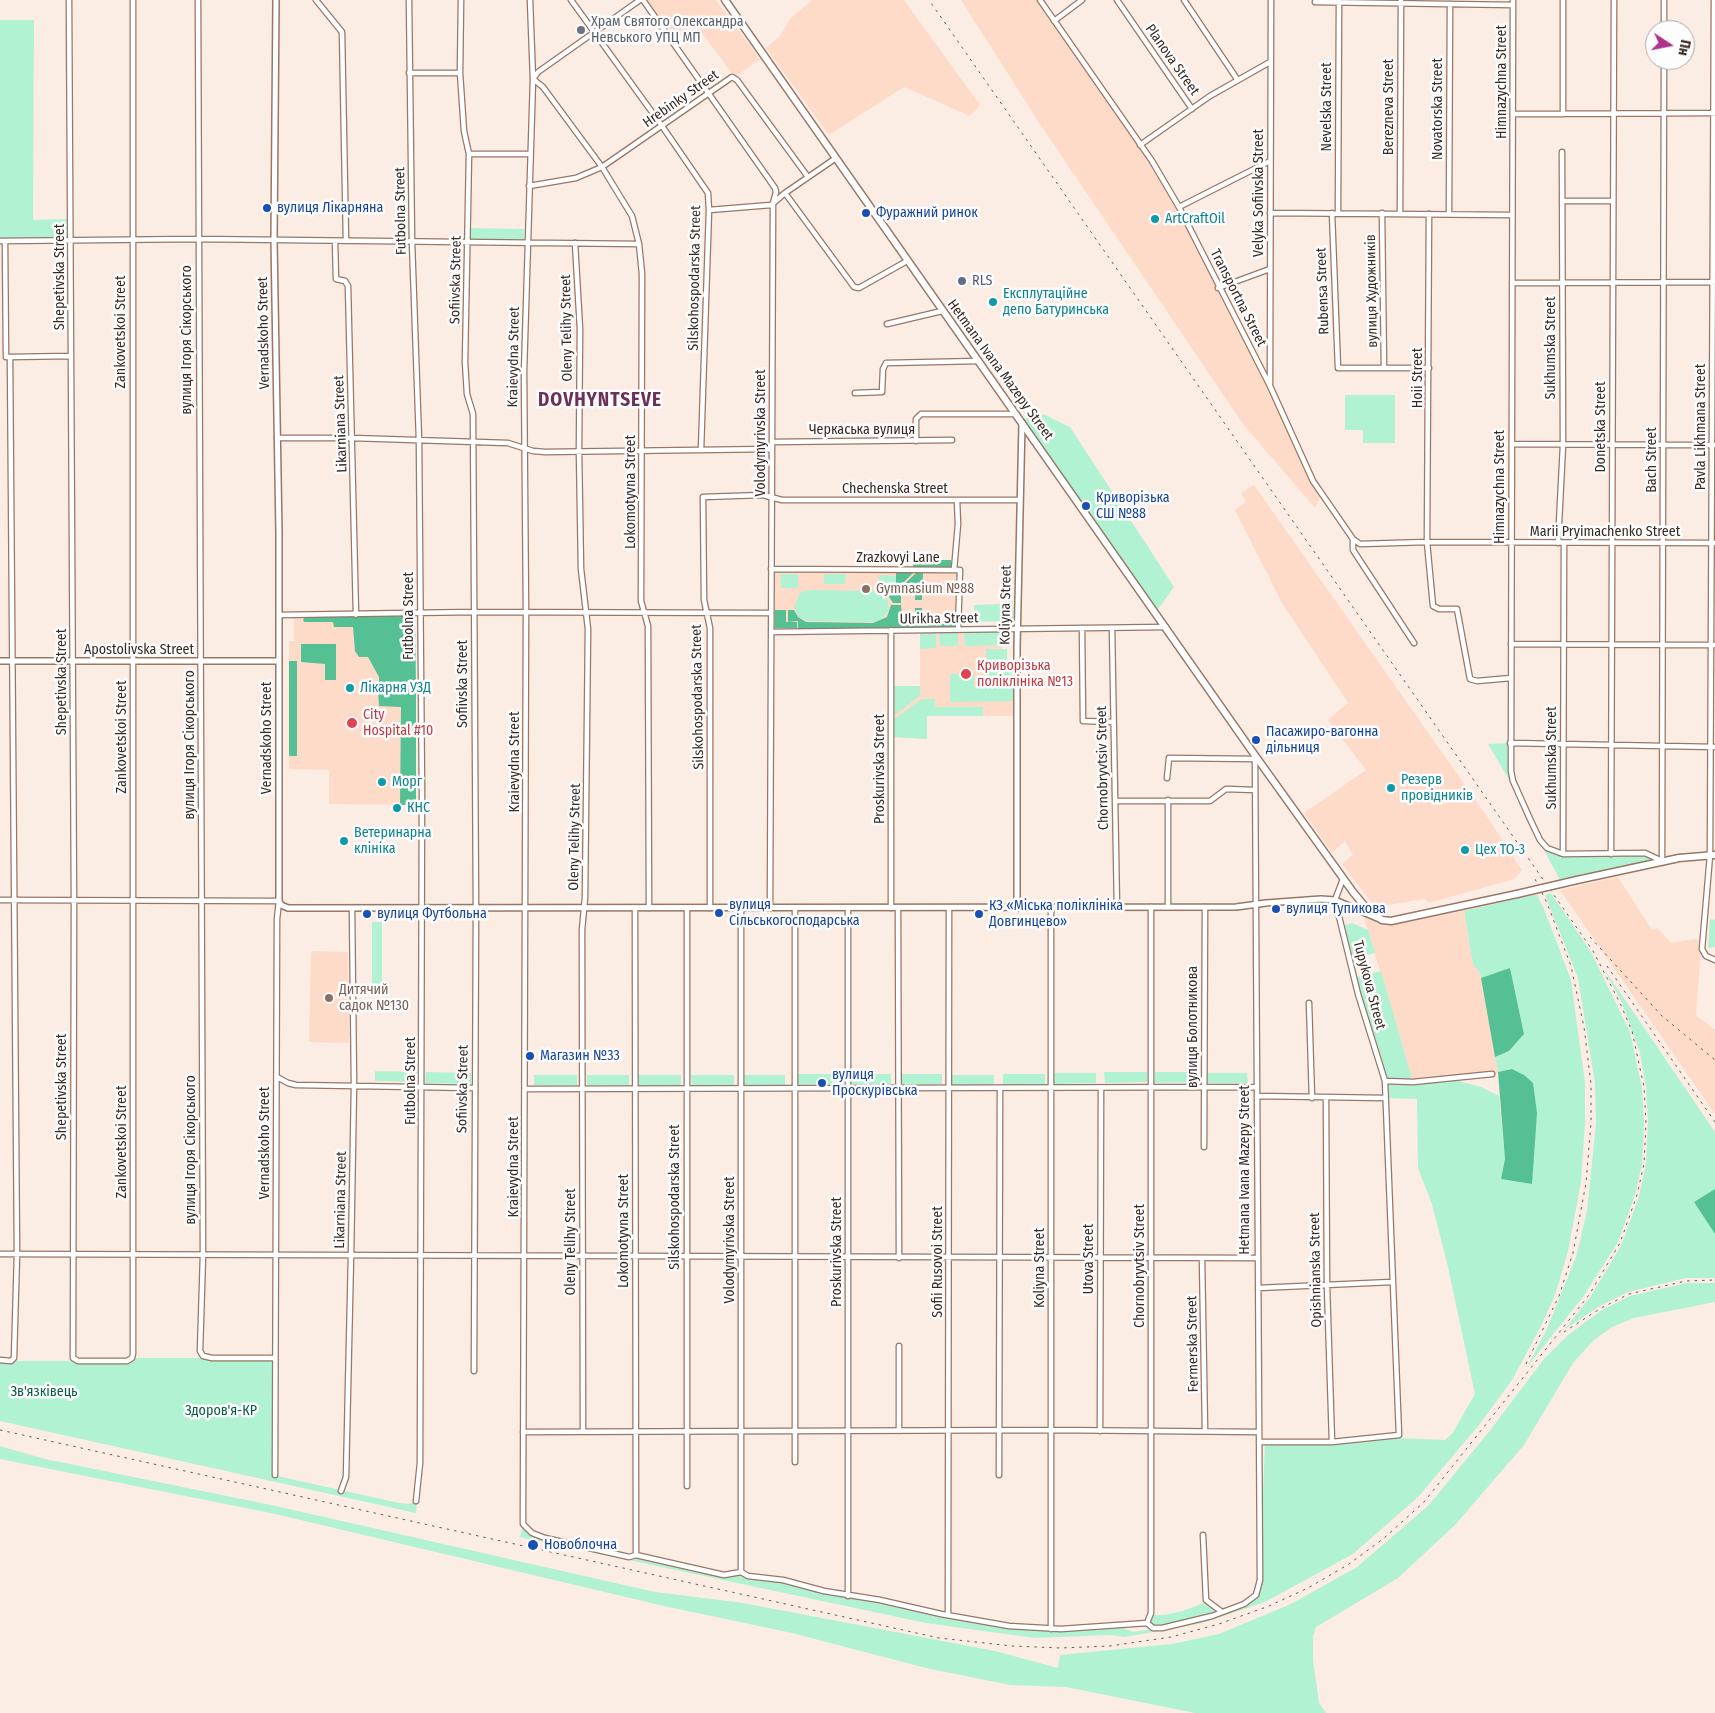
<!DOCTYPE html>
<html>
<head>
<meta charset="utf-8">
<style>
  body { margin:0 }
  #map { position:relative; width:1715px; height:1713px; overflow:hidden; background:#fbece4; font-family:"Fira Sans Condensed",sans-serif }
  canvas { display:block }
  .north { position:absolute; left:1645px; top:20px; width:50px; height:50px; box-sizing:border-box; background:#fdfdfd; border:1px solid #aea9a6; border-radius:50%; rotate:101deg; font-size:14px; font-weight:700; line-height:20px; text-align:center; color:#382a23 }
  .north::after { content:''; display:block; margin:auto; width:18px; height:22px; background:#ad358b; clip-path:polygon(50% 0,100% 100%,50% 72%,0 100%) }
</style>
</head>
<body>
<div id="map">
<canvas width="1715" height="1713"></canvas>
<div class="north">Пн</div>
</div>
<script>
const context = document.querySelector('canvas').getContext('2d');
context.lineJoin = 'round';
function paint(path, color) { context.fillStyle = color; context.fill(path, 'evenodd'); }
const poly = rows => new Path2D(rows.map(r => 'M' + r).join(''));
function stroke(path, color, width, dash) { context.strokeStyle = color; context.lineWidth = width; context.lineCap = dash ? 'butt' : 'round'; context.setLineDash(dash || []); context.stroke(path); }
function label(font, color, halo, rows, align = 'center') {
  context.font = font + ' "Fira Sans Condensed",sans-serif'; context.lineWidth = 5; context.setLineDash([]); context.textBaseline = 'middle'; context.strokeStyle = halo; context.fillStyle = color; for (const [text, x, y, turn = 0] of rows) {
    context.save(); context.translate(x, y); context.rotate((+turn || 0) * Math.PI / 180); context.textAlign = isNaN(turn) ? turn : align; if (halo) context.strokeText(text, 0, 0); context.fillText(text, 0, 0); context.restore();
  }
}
paint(poly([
  [645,0,716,0,760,59,735,77,695,24,674,40],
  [812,0,904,0,980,105,970,116,904,87,829,135,766,48,780,36,790,19],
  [961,0,1040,0,1152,161,1179,207,1270,386,1321,495,1315,508,1243,424,1040,124],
  [1254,485,1486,815,1522,870,1514,879,1429,903,1425,899,1375,907,1342,864,1353,855,1345,841,1332,853,1304,813,1366,770,1328,720,1348,703,1282,603,1235,510,1246,502,1241,493],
  [772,569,960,570,958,630,771,632],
  [411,616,415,621,416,805,329,804,329,770,289,769,289,641,294,641,294,617],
  [1001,630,1002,649,1007,649,1007,663,1012,663,1013,716,927,716,927,739,893,737,893,686,920,686,920,632],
  [1618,877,1652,930,1657,928,1671,943,1697,939,1700,942,1701,951,1696,1015,1715,1030,1715,1114,1560,890],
  [1464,911,1473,965,1479,971,1481,978,1498,1072,1493,1075,1413,1082,1364,918,1381,924,1390,924],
  [314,951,348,952,349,1043,309,1042,311,953]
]), '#fedbc9');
paint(poly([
  [0,20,34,20,33,220,69,219,68,237,0,238],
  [470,228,524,229,524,240,470,239],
  [1345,395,1395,395,1395,443,1363,443,1363,430,1345,430],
  [1043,414,1070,427,1174,587,1156,612,1019,420],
  [781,574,798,574,798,588,781,588],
  [824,574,846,574,845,584,824,584],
  [879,575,896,576,896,586,879,586],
  [808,590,877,591,887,597,889,610,883,618,874,622,806,621,798,616,794,607,800,593],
  [1004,601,1013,601,1014,625,1004,625],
  [1000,604,1000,621,974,622,974,605],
  [1001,630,1002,645,965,646,964,631],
  [958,631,958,646,940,646,939,632],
  [920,632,936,632,936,648,920,649],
  [986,649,1007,649,1007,663,1012,663,1013,701,950,702,950,674,974,674,974,688,987,688],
  [893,686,920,686,920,696,893,716],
  [922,699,935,699,935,707,983,707,983,716,927,716,927,739,893,737,893,720],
  [1510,743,1509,772,1511,783,1488,744],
  [1544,850,1564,856,1645,855,1656,859,1560,880],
  [1551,893,1591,952,1630,1032,1642,1088,1644,1123,1642,1164,1635,1195,1618,1242,1583,1297,1527,1367,1547,1329,1576,1257,1587,1211,1596,1123,1595,1083,1578,978,1545,895],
  [1533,895,1537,895,1544,909,1571,980,1585,1083,1585,1122,1581,1182,1568,1251,1555,1295,1541,1326,1512,1380,1479,1425,1418,1497,1353,1554,1265,1602,1202,1623,1125,1637,1110,1635,1035,1638,926,1623,520,1537,523,1524,532,1533,633,1557,724,1575,741,1572,906,1607,1034,1628,1121,1625,1125,1629,1133,1632,1161,1628,1149,1623,1152,1615,1164,1615,1183,1611,1206,1602,1220,1612,1249,1601,1259,1588,1265,1443,1331,1444,1397,1438,1445,1440,1452,1434,1475,1394,1448,1267,1432,1204,1418,1168,1417,1099,1385,1098,1385,1081,1354,978,1381,971,1413,1082,1451,1079,1481,1087,1499,1096,1505,1159,1501,1179,1532,1184,1512,1069,1498,1072,1495,1057,1509,1051,1524,1034,1510,969,1481,978,1479,971,1473,965,1464,911],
  [1710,919,1715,920,1715,947,1708,948],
  [372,922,382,922,382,991,372,991],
  [1352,923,1368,930,1375,953,1350,959,1341,926],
  [1604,969,1715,1132,1715,1189,1694,1202,1715,1234,1715,1278,1686,1278,1628,1292,1600,1306,1565,1329,1591,1296,1622,1244,1639,1196,1646,1164,1648,1123,1646,1087,1640,1053,1622,1003],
  [375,1071,417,1072,417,1082,375,1081],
  [426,1072,471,1073,471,1084,425,1083],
  [1104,1072,1147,1072,1147,1082,1105,1083],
  [1155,1072,1197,1072,1197,1082,1155,1083],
  [1054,1073,1096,1073,1096,1083,1054,1084],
  [1205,1073,1247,1073,1248,1083,1205,1083],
  [798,1074,840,1074,840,1084,798,1084],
  [849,1074,891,1074,891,1084,849,1084],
  [900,1074,942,1074,942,1084,900,1085],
  [1003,1074,1045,1074,1045,1084,1003,1085],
  [534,1075,577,1075,577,1085,534,1085],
  [587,1075,629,1075,629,1085,587,1085],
  [638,1075,681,1075,681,1085,638,1086],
  [691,1075,734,1075,734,1085,692,1085],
  [743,1075,785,1075,785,1085,743,1085],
  [952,1075,994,1075,994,1085,952,1085],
  [1687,1283,1715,1283,1715,1302,1634,1318,1612,1327,1594,1340,1573,1363,1524,1445,1455,1525,1398,1578,1316,1627,1313,1636,1313,1660,1319,1703,1326,1713,1195,1713,1066,1687,1010,1685,926,1668,792,1633,664,1606,271,1513,0,1459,0,1446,45,1459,271,1505,655,1592,743,1603,995,1651,1058,1668,1060,1655,1172,1644,1219,1634,1291,1604,1357,1567,1428,1506,1488,1433,1544,1359,1568,1335,1602,1310,1630,1296],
  [134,1358,274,1358,273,1475,399,1503,408,1504,417,1501,416,1513,0,1421,0,1361,127,1361]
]), '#b1f2d3');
paint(poly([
  [913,560,951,560,951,569,913,569],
  [896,572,914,572,896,590],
  [916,573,923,573,922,600,915,600,915,589,901,589,901,603,893,603,886,592,897,591],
  [891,605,901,605,902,617,915,617,915,608,922,608,922,624,956,624,956,627,798,629,798,621,788,622,788,610,794,610,798,617,806,622,873,623,887,617],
  [775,610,786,610,786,622,797,622,797,628,775,628],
  [411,616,415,621,416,685,379,686,379,677,368,657,359,657,355,651,353,627,334,627,333,622,304,622,303,620,305,617],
  [301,644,336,644,336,680,325,680,325,664,301,662],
  [289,661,297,661,297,756,289,756],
  [378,690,416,690,416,805,400,805,401,707,379,706],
  [1510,968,1524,1034,1509,1051,1495,1057,1481,978],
  [1512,1069,1524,1075,1533,1083,1537,1113,1532,1184,1501,1179,1505,1159,1498,1072],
  [1715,1189,1715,1234,1694,1202]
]), '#54c094');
const minor = poly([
  [69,0,74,901,73,1358,78,1361,127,1361,132,1358,133,1354,133,0],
  [198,0,203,1255,200,1351,203,1356,212,1358,275,1358],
  [316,0,342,32,346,241],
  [409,0,412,242,419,440,422,792,420,1463,416,1501],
  [461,0,460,73,464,131,469,154,465,362,467,394,473,414,476,908,474,1371],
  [530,0,533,79,524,372,526,612,523,1511,523,1524,532,1533,545,1538,629,1557,636,1555,724,1575,741,1572,748,1576,783,1580,824,1591,880,1600,941,1614,1009,1626,1061,1629,1147,1623,1153,1628,1162,1628,1212,1616,1244,1604,1256,1595,1260,1580,1255,755],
  [571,0,662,126,708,193,709,210,701,450],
  [640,0,538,72,533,79,543,87,602,167,632,216,639,244,642,274,641,601,648,626,649,908],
  [643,0,775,188,776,192,773,203,770,908],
  [1040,0,1152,161,1179,207,1270,386,1313,481,1353,539,1360,544,1427,542,1429,214],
  [1117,0,1192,109],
  [1184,0,1237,79],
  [1513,0,1511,771,1513,781,1530,819,1540,840,1547,848,1563,854,1645,853,1662,861],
  [1714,0,1710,855,1702,949,1706,956,1715,960],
  [1315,2,1513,5],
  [1054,21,1082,0],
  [1664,30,1664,0],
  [409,73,460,73],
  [1513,114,1715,113],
  [1563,114,1563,0],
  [1140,145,1210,96,1270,62],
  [469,154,530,154],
  [529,186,576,178,602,167,732,77,737,80,808,177],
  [785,193,854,287,859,288,907,261],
  [1562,201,1613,201],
  [1179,207,1270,161],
  [709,210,771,205,785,193,836,158],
  [1270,213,1512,215],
  [1332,213,1338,368,1429,368],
  [1338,213,1339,2],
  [1382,213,1384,368],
  [1400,214,1401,0],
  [1449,214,1450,4],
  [0,241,197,239,639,244],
  [335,241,336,279,345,281,348,286,356,615],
  [575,243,580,329,579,451,581,569,588,629,585,898,582,930,583,1432],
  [1512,283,1714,282],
  [1218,288,1270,269],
  [887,324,942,311],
  [10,357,71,356],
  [1270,384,1271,0],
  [855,393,882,392,883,369,886,363,979,361],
  [277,438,352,438,508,443,533,451,545,452,772,449],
  [916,441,916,419,921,414,1016,414],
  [772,442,952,440],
  [1512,444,1714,445],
  [1353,539,1353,550,1414,643],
  [1558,543,1563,445,1562,152],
  [771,569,954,570,958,524,957,500],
  [954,570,960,570,958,630],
  [279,615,474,612,771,613],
  [1082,628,1083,721,1113,722],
  [1112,628,1117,908],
  [771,632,1166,627],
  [1511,644,1715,645],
  [1511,678,1477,681,1470,679,1457,609,1439,609,1433,606,1427,542,1715,543],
  [1510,743,1715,747],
  [1167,778,1169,758,1255,759],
  [1168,800,1168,907],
  [1116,801,1210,801,1226,789,1255,790],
  [1563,854,1564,543],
  [1611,854,1614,0],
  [1662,861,1664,60],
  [0,900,279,901,277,919,275,1475],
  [635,908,636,1555],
  [710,908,710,628,704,600,703,497,763,495,782,500,1019,500],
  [795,908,795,1462],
  [848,908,848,1596],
  [891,908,891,630],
  [898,908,899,1258],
  [1051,908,1051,1629],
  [1309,1003,1312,1098],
  [277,1077,288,1083,296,1085,474,1088],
  [1385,1081,1413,1082,1492,1074],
  [526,1089,1257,1087],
  [1257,1096,1385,1098],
  [1326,1098,1327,1286,1332,1442],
  [1204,1147,1205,907],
  [0,1254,1258,1258],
  [1202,1258,1205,1430],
  [1258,1288,1392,1282],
  [899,1346,899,1431],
  [0,1360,11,1361,14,1358,17,1254,10,357,6,357,5,241],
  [1100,1431,1101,1088],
  [523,1432,1052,1430,1259,1432],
  [1259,1442,1332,1442,1399,1435,1385,1081,1358,994,1335,900,1343,879],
  [999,1475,1000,1088],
  [687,1486,687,908],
  [341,1491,346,1477,351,1256,354,1085,352,908],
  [1203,1535,1206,1600,1222,1612],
  [741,1572,741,908],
  [948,1615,949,908],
  [1147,1623,1151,1613,1151,907]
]);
const tertiary = poly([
  [276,0,274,240,279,534,279,901,281,905,288,908,1236,907,1266,903,1321,899,1335,900,1377,918],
  [0,661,279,661],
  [1017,908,1017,647,1022,423]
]);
const secondary = poly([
  [725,0,1254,754,1353,892,1367,909,1382,920,1391,921,1517,894],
  [1577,880,1679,858,1715,855]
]);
stroke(minor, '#977765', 7);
stroke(tertiary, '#977765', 8);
stroke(secondary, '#977765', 9);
stroke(minor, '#fff', 4.5);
stroke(tertiary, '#fff', 5);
stroke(secondary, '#fff', 6);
stroke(poly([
  [1590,937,1662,1016,1715,1060],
  [1607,966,1715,1122],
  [1564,1332,1601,1308,1629,1294,1686,1281,1715,1280],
  [1526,1364,1559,1296,1573,1253,1586,1183,1591,1123,1591,1084,1584,1027,1571,966,1547,903,1533,875],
  [0,1430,939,1638,1012,1646,1061,1648,1110,1646,1171,1637,1219,1624,1269,1606,1308,1588,1349,1564,1383,1539,1424,1502,1589,1295,1620,1243,1637,1195,1644,1164,1646,1123,1644,1087,1632,1031,1620,1003,1593,951,929,0]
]), '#655750', 1, [2.5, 5]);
const secondaryBridge = poly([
  [1517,894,1577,880]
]);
stroke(secondaryBridge, '#977765', 9, []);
stroke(secondaryBridge, '#fff', 6);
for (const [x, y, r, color] of [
  [581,30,5,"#6b7280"],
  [267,208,5,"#1a4fb4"],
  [866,213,5,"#1a4fb4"],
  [1155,219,5,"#0f9aa8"],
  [962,281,5,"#5c6f8a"],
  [993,302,5,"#0f9aa8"],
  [1086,506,5,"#1a4fb4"],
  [866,589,5,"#8d6e63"],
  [966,674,6,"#e0444e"],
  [350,688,5,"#0f9aa8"],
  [352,723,6,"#e0444e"],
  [1256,740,5,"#1a4fb4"],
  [382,782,5,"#0f9aa8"],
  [1391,788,5,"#0f9aa8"],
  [397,808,5,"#0f9aa8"],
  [344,841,5,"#0f9aa8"],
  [1465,850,5,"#0f9aa8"],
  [1276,909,5,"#1a4fb4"],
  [719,913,5,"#1a4fb4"],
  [367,914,5,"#1a4fb4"],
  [979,914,5,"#1a4fb4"],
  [329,998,5,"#8d6e63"],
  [530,1056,5,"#1a4fb4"],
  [822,1083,5,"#1a4fb4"],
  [533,1545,6,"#1a4fb4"]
]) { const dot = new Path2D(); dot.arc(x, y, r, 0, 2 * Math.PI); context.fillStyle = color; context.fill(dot); stroke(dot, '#fdfdfd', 2); }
label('14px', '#5b616d', '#fdfdfd', [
  ["Храм Святого Олександра",591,22],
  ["Невського УПЦ МП",591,38]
], 'left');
label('14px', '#382a23', '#fdfdfd', [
  ["Planova Street",1172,60,55],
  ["Himnazychna Street",1502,82,-90],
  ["Hrebinky Street",681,99,-35],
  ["Nevelska Street",1327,107,-90],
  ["Berezneva Street",1389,107,-90],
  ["Novatorska Street",1438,109,-90],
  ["Velyka Sofiivska Street",1259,193,-90],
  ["Futbolna Street",401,211,-91],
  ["Shepetivska Street",60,277,-90],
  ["Silskohospodarska Street",695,278,-89],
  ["Sofiivska Street",456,280,-89],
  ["Rubensa Street",1323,291,-92],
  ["вулиця Художників",1372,291,-91],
  ["Transportna Street",1238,298,63],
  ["Oleny Telihy Street",567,328,-91],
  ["Zankovetskoi Street",121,332,-90],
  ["Vernadskoho Street",264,333,-91],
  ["вулиця Ігоря Сікорського",187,340,-90],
  ["Sukhumska Street",1551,348,-90],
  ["Kraievydna Street",514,357,-89],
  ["Hetmana Ivana Mazepy Street",1000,370,54],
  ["Hoii Street",1418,378,-90],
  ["Likarniana Street",341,424,-92],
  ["Donetska Street",1601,427,-90],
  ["Pavla Likhmana Street",1701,427,-90],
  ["Черкаська вулиця",862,430],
  ["Volodymyrivska Street",761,433,-90],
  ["Bach Street",1652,460,-90],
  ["Himnazychna Street",1500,487,-90],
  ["Chechenska Street",895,489],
  ["Lokomotyvna Street",631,492,-90],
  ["Marii Pryimachenko Street",1605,532],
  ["Zrazkovyi Lane",898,558],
  ["Koliyna Street",1006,605,-89],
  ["Futbolna Street",409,616,-90],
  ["Ulrikha Street",939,619,-1],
  ["Apostolivska Street",139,650],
  ["Shepetivska Street",62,682,-90],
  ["Sofiivska Street",463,684,-90],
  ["Silskohospodarska Street",698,697,-91],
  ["Zankovetskoi Street",122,737,-90],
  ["Vernadskoho Street",267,738,-90],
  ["вулиця Ігоря Сікорського",190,745,-90],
  ["Sukhumska Street",1552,758,-90],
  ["Kraievydna Street",515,762,-90],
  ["Chornobryvtsiv Street",1103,768,-91],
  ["Proskurivska Street",880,769,-90],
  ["Oleny Telihy Street",575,837,-89],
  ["Tupykova Street",1369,985,75],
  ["вулиця Болотникова",1193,1027,-90],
  ["Futbolna Street",411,1081,-90],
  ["Shepetivska Street",62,1087,-90],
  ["Sofiivska Street",463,1089,-89],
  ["Zankovetskoi Street",122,1142,-90],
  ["Vernadskoho Street",265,1143,-90],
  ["вулиця Ігоря Сікорського",191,1150,-90],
  ["Kraievydna Street",514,1167,-90],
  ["Hetmana Ivana Mazepy Street",1245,1170,-90],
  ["Silskohospodarska Street",675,1197,-90],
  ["Likarniana Street",341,1200,-89],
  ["Lokomotyvna Street",624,1231,-90],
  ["Volodymyrivska Street",730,1240,-90],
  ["Oleny Telihy Street",571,1242,-90],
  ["Proskurivska Street",837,1252,-90],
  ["Utova Street",1089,1259,-90],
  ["Sofii Rusovoi Street",938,1262,-90],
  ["Chornobryvtsiv Street",1140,1266,-90],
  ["Koliyna Street",1040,1268,-90],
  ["Opishnianska Street",1316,1270,-91],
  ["Fermerska Street",1193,1344,-91]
]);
label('14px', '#164399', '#fdfdfd', [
  ["вулиця Лікарняна",277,208],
  ["Фуражний ринок",876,213],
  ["Криворізька",1096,498],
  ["СШ №88",1096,514],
  ["Пасажиро-вагонна",1266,732],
  ["дільниця",1266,748],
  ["вулиця",729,905],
  ["Сільськогосподарська",729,921],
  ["КЗ «Міська поліклініка",989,906],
  ["Довгинцево»",989,922],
  ["вулиця Тупикова",1286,909],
  ["вулиця Футбольна",377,914],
  ["Магазин №33",540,1056],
  ["вулиця",832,1075],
  ["Проскурівська",832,1091],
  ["Новоблочна",544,1545]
], 'left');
label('14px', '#0d838f', '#fdfdfd', [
  ["ArtCraftOil",1165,219],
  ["Експлутаційне",1003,294],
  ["депо Батуринська",1003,310],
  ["Лікарня УЗД",360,688],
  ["Резерв",1401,780],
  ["провідників",1401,796],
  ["Морг",392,782],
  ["КНС",407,808],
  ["Ветеринарна",354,833],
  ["клініка",354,849],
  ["Цех ТО-3",1475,850]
], 'left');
label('14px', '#4e5e75', '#fdfdfd', [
  ["RLS",972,281]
], 'left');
label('14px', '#785e54', '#fdfdfd', [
  ["Gymnasium №88",876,589],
  ["Дитячий",339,990],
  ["садок №130",339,1006]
], 'left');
label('14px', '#be3a42', '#fdfdfd', [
  ["Криворізька",977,666],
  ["поліклініка №13",977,682],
  ["City",363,715],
  ["Hospital #10",363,731]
], 'left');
label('14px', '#055e42', '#fdfdfd', [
  ["Зв'язківець",44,1392],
  ["Здоров'я-КР",221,1411]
]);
context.letterSpacing = '1px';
label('bold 19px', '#6c3159', '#fdfdfd', [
  ["DOVHYNTSEVE",600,401]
]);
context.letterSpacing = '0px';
</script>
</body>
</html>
